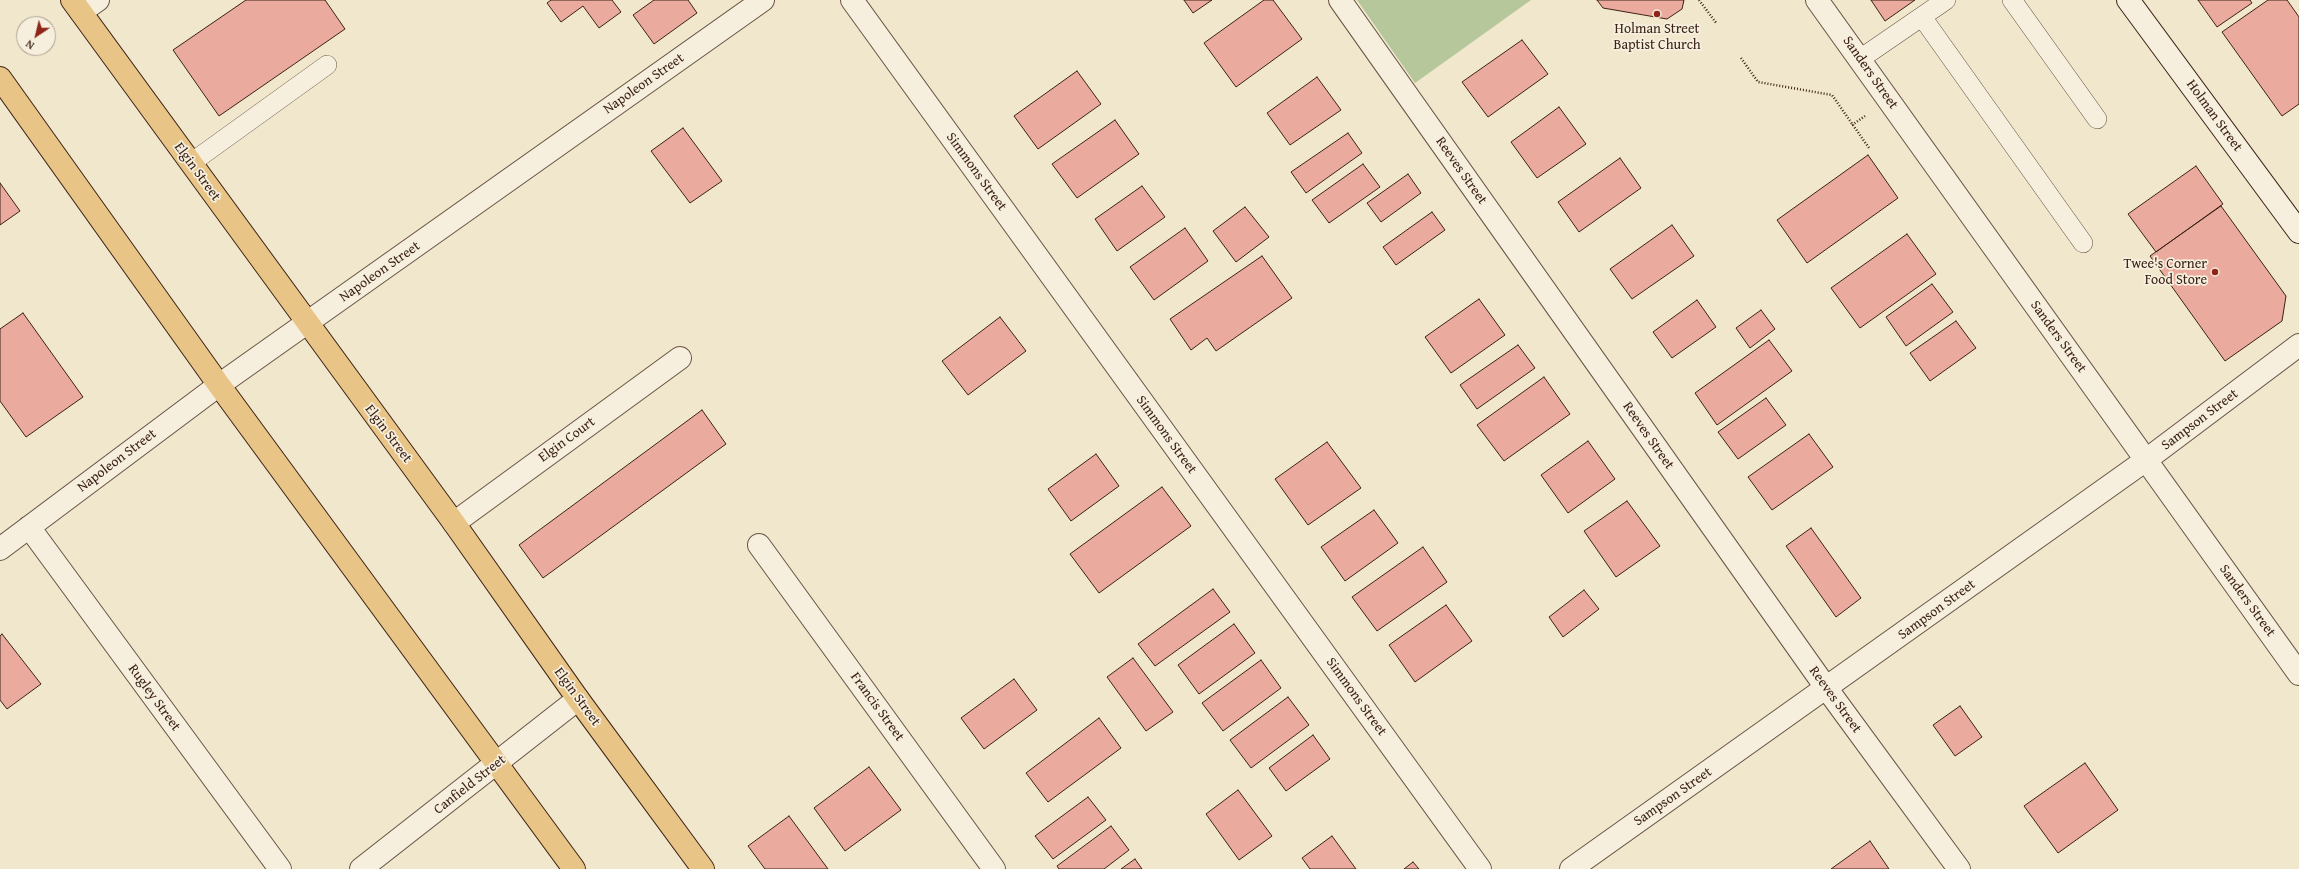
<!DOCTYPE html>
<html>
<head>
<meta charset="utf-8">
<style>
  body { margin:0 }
  #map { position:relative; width:2299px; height:869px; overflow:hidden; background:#f1e7cc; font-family:"Gentium Book Plus",serif }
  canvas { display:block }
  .north { position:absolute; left:16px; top:16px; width:40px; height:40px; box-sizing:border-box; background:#f6efde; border:1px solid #ab9d8e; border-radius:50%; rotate:215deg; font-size:11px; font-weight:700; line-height:16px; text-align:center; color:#3b2216 }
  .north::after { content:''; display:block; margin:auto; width:14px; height:18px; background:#8f2418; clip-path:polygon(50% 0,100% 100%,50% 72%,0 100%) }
</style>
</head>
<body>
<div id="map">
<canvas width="2299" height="869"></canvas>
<div class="north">N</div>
</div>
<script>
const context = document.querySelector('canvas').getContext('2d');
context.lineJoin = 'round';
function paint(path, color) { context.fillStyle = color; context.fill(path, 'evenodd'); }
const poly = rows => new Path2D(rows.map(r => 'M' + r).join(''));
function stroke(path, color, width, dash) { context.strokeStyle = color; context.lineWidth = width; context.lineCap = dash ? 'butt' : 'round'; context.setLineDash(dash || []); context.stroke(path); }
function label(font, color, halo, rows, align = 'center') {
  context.font = font + ' "Gentium Book Plus",serif'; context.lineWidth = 3.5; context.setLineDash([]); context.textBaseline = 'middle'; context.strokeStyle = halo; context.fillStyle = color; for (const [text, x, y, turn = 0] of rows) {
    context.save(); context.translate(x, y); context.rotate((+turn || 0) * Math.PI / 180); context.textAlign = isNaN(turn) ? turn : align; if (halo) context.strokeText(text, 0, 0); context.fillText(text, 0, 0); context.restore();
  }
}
paint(poly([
  [1357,0,1531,0,1415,83]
]), '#b6c79b');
const building = poly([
  [246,0,325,0,345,29,219,116,173,50,246,0],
  [551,0,612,0,621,12,599,28,583,6,561,22,547,3,551,0],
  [654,0,688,0,697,13,654,44,633,15,654,0],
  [1184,0,1212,0,1193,13,1184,0],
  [1264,0,1273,0,1302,39,1236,87,1204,43,1264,0],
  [1597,0,1684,0,1682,9,1667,19,1603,8,1597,0],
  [1871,0,1915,0,1885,21,1871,0],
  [2198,0,2250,0,2252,3,2217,27,2198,0],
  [2268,0,2287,0,2299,17,2299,104,2282,116,2222,32,2268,0],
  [1522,40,1548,74,1488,117,1462,82,1522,40],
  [1077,71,1101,104,1038,149,1014,116,1077,71],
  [1317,77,1341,110,1290,145,1267,113,1317,77],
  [1559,107,1586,144,1537,178,1511,142,1559,107],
  [1115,120,1139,154,1077,198,1052,164,1115,120],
  [683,128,722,181,690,203,651,151,683,128],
  [1348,133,1362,153,1306,193,1291,172,1348,133],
  [1868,155,1898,198,1807,263,1777,220,1868,155],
  [1620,158,1641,188,1579,232,1558,202,1620,158],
  [1363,164,1380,187,1329,223,1312,200,1363,164],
  [2196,166,2223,204,2156,252,2128,214,2196,166],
  [1408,174,1421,193,1381,222,1367,203,1408,174],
  [0,183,20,211,0,225,0,183],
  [1142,186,1165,217,1117,251,1095,219,1142,186],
  [2221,206,2286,296,2282,321,2225,361,2150,256,2221,206],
  [1245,207,1269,237,1236,262,1213,231,1245,207],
  [1432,212,1445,230,1396,265,1383,247,1432,212],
  [1672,225,1694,256,1632,299,1610,269,1672,225],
  [1185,228,1208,261,1154,300,1130,267,1185,228],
  [1907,234,1936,274,1860,328,1831,288,1907,234],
  [1262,256,1292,298,1216,351,1207,338,1191,350,1170,319,1262,256],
  [1932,284,1953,312,1906,346,1886,317,1932,284],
  [1479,299,1505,335,1451,373,1425,337,1479,299],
  [1697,300,1716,327,1672,358,1653,332,1697,300],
  [1761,310,1775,329,1750,348,1736,328,1761,310],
  [23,313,83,397,26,437,0,401,0,329,23,313],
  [1000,317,1026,351,968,395,942,361,1000,317],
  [1956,321,1976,348,1930,381,1910,353,1956,321],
  [1769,340,1792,371,1717,425,1695,393,1769,340],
  [1518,345,1535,368,1477,409,1460,385,1518,345],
  [1544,377,1570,414,1504,461,1477,425,1544,377],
  [1766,398,1786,425,1738,459,1718,432,1766,398],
  [702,410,726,444,543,578,519,545,702,410],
  [1809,434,1833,467,1772,510,1748,477,1809,434],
  [1588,441,1615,479,1568,513,1541,475,1588,441],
  [1327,442,1361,488,1308,525,1275,479,1327,442],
  [1096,454,1119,486,1071,521,1048,489,1096,454],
  [1162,487,1191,526,1099,593,1070,554,1162,487],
  [1627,501,1660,546,1616,577,1584,531,1627,501],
  [1374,510,1398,543,1345,581,1321,547,1374,510],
  [1811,528,1861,598,1836,617,1786,546,1811,528],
  [1423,547,1447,582,1377,631,1352,597,1423,547],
  [1213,589,1230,612,1155,666,1138,644,1213,589],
  [1584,590,1599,609,1563,637,1549,617,1584,590],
  [1446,605,1472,641,1415,682,1389,645,1446,605],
  [1234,624,1255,653,1199,694,1178,665,1234,624],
  [2,634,41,684,7,709,0,700,0,636,2,634],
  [1133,658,1173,712,1146,731,1107,677,1133,658],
  [1261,660,1281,688,1223,731,1202,703,1261,660],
  [1014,679,1037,710,984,749,961,718,1014,679],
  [1288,697,1309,725,1251,768,1230,740,1288,697],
  [1960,706,1982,737,1955,756,1933,725,1960,706],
  [1099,718,1121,748,1048,802,1026,773,1099,718],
  [1313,735,1330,759,1286,791,1269,768,1313,735],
  [2085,763,2118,810,2058,853,2024,806,2085,763],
  [869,767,901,810,845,851,814,808,869,767],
  [1238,790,1272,836,1239,860,1206,814,1238,790],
  [1088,797,1106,820,1053,859,1035,836,1088,797],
  [789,816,828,869,765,869,748,846,789,816],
  [1111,826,1129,850,1104,869,1059,869,1057,866,1111,826],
  [1332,836,1356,869,1310,869,1302,858,1332,836],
  [1870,841,1889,869,1831,869,1870,841],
  [1135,859,1142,869,1121,869,1135,859],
  [1413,862,1419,869,1404,869,1413,862]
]);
paint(building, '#eaab9e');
stroke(building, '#3b2216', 1);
const lane = poly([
  [2012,0,2097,119],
  [1922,17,2083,243],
  [1860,59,1946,0],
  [191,163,327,65]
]);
const street = poly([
  [852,0,1480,869],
  [1340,0,1827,689,1959,869],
  [1817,0,2299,674],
  [81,12,98,0],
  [454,523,680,358],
  [29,527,280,869],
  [759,545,994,869],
  [0,549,219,385,763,0],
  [361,869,578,699],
  [1571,869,2146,460,2299,345]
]);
const secondary = poly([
  [2128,0,2299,232]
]);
const primary = poly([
  [72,0,454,523,578,699,703,869],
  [0,78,219,385,574,869]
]);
stroke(lane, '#685344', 20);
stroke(street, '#685344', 24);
stroke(secondary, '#3b2216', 24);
stroke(primary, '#3b2216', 24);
stroke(poly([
  [1699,0,1717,24],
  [1741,58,1758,82,1832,95,1869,148],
  [1852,125,1865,116]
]), '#3b2216', 2.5, [1, 2]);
stroke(lane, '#f6efde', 19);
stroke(street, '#f6efde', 22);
stroke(secondary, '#f6efde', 22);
stroke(primary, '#e8c486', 22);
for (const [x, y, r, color] of [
  [1657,14,4,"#8f2418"],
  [2215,272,4,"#8f2418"]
]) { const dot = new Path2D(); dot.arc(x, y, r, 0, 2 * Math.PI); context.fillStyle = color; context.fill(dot); stroke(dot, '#f6efde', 1.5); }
label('14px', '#3b2216', '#f6efde', [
  ["Holman Street",1657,29],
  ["Baptist Church",1657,45],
  ["Twee's Corner",2207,264,"right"],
  ["Food Store",2207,280,"right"]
]);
label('14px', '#3b2216', '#f6efde', [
  ["Sanders Street",1870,73,55],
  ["Napoleon Street",644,84,-35],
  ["Holman Street",2214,116,54],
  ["Reeves Street",1461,171,55],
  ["Elgin Street",197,172,54],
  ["Simmons Street",976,172,54],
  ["Napoleon Street",380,272,-35],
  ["Sanders Street",2058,337,54],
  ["Sampson Street",2200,420,-37],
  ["Elgin Street",388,434,53],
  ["Simmons Street",1166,435,54],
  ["Reeves Street",1648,436,55],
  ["Elgin Court",567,440,-36],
  ["Napoleon Street",117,461,-37],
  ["Sanders Street",2247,601,54],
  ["Sampson Street",1937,610,-36],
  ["Elgin Street",577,697,54],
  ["Simmons Street",1356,697,54],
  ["Rugley Street",154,698,54],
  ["Reeves Street",1835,700,54],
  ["Francis Street",877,707,54],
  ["Canfield Street",470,785,-38],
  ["Sampson Street",1673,797,-35]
]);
</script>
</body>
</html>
